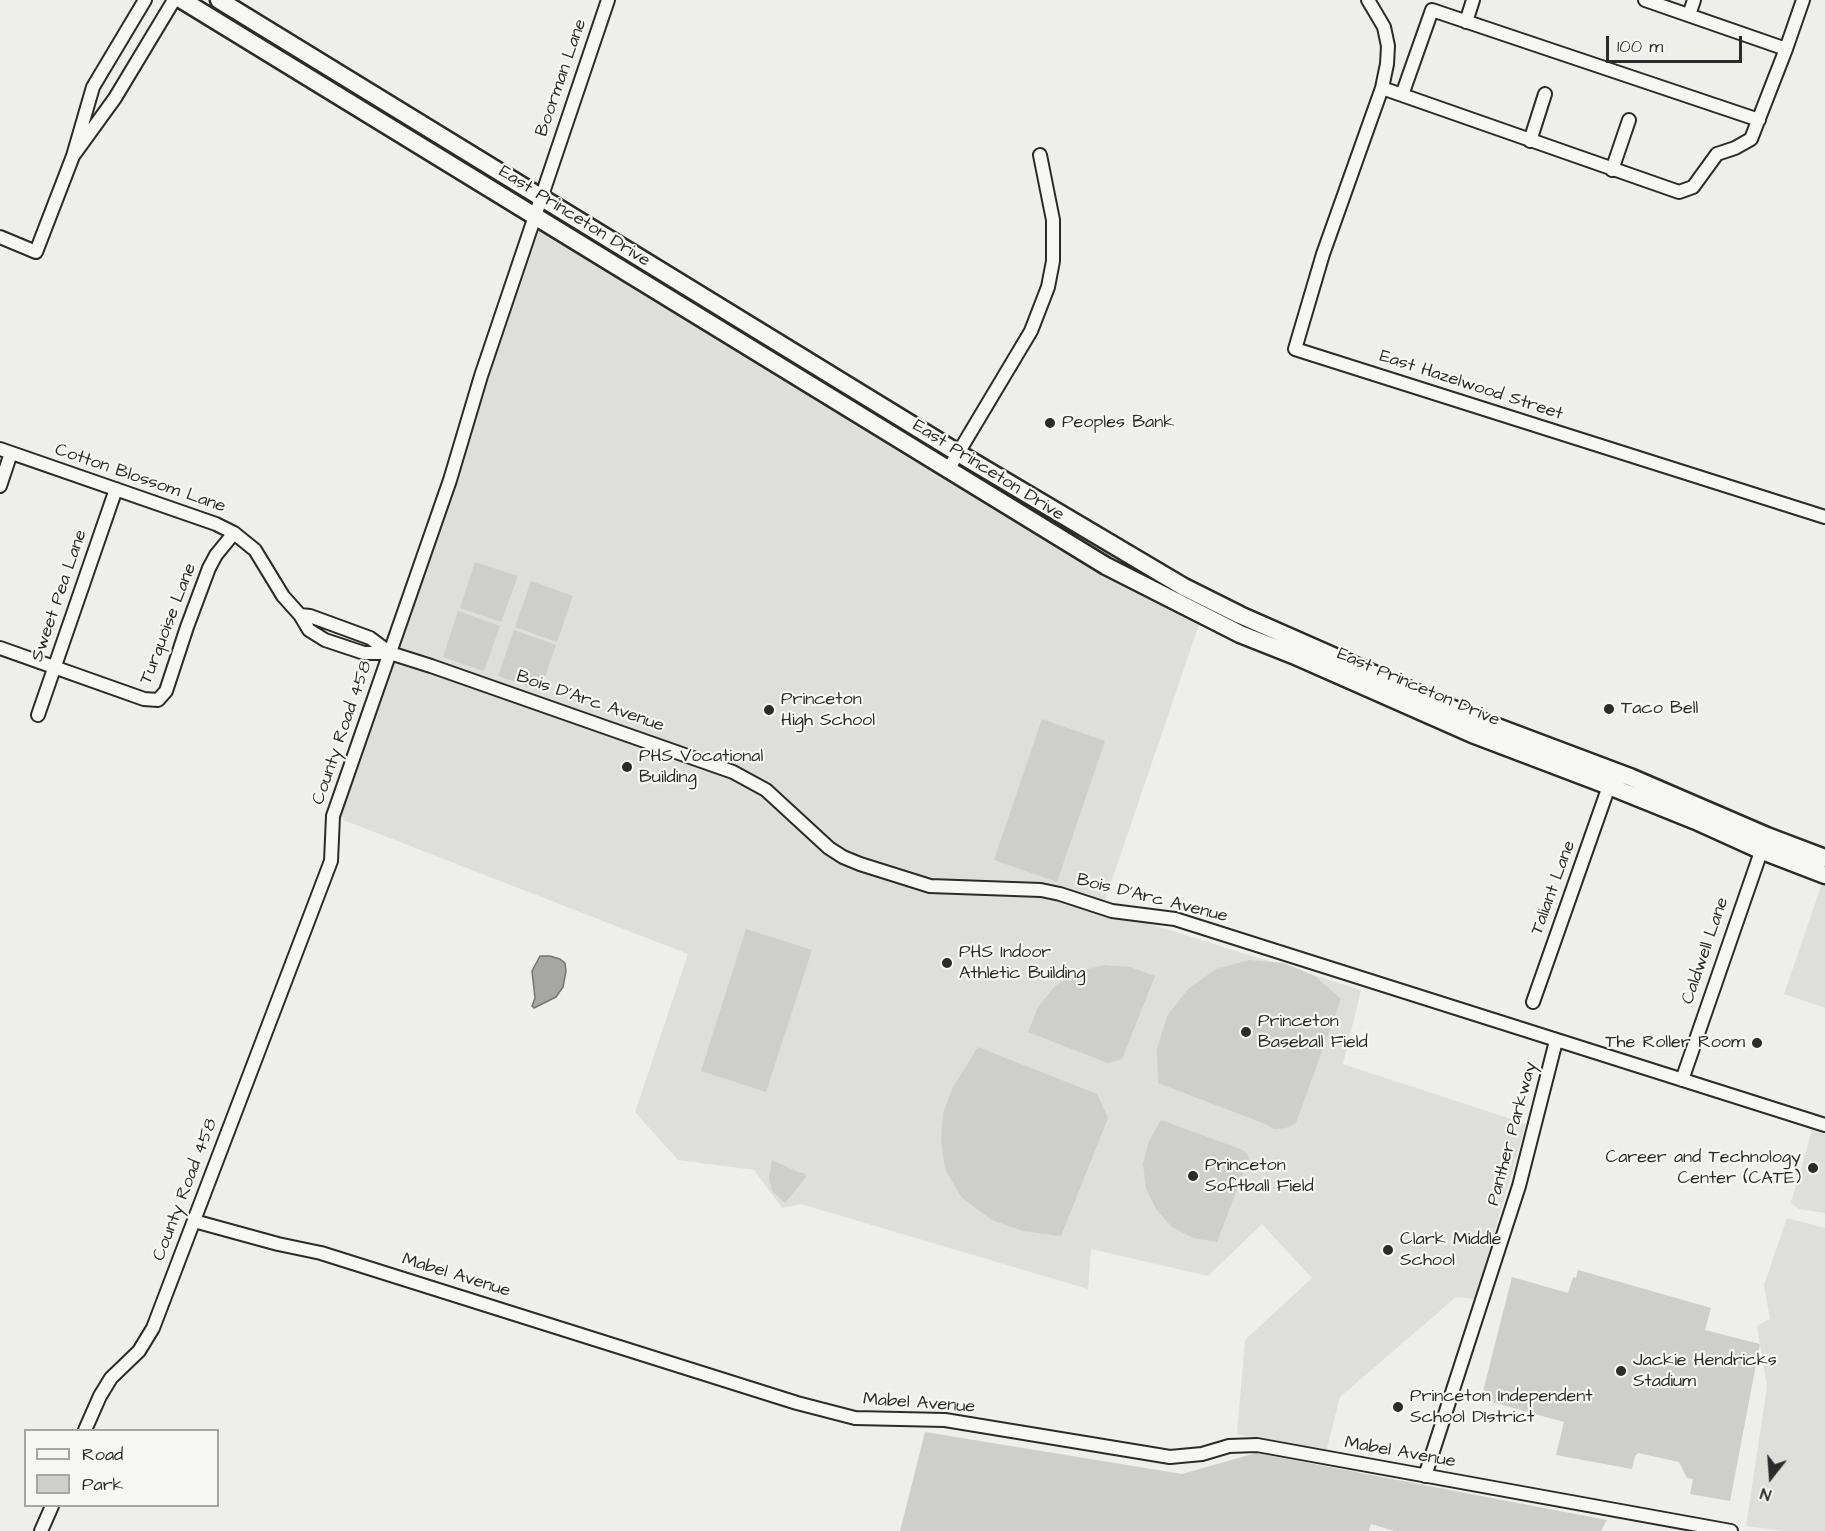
<!DOCTYPE html>
<html>
<head>
<meta charset="utf-8">
<style>
  body { margin:0 }
  #map { position:relative; width:1825px; height:1531px; overflow:hidden; background:#eeeeea; font-family:"Architects Daughter",sans-serif }
  canvas { display:block }
  .legend { position:absolute; left:24px; top:1429px; width:195px; height:78px; box-sizing:border-box; background:#f6f6f2; border:2px solid #a5a5a2; margin:0; padding:8px 10px; list-style:none; font-size:18px; color:#2b2b2b }
  .legend li { display:flex; align-items:center; gap:12px; height:30px }
  .legend b { width:30px; border:2px solid #a5a5a2 }
  .north { position:absolute; left:1741px; top:1447px; width:60px; height:60px; -webkit-text-stroke:4px #f6f6f2; paint-order:stroke; rotate:197deg; font-size:16px; font-weight:700; line-height:24px; text-align:center; color:#2b2b2b }
  .north::after { content:''; display:block; margin:auto; width:21px; height:27px; background:#2b2b2b; clip-path:polygon(50% 0,100% 100%,50% 72%,0 100%) }
  .scale { position:absolute; left:1606px; top:36px; width:136px; height:27px; box-sizing:border-box; border:3px solid #2b2b2b; border-top:0; padding-left:8px; font-size:18px; line-height:21px; white-space:nowrap; color:#2b2b2b; -webkit-text-stroke:4px #f6f6f2; paint-order:stroke }
</style>
</head>
<body>
<div id="map">
<canvas width="1825" height="1531"></canvas>
<ul class="legend">
<li><b style="height:8px;background:#f6f6f2"></b>Road</li>
<li><b style="height:16px;background:#cececa"></b>Park</li>
</ul>
<div class="north">N</div>
<div class="scale">100 m</div>
</div>
<script>
const context = document.querySelector('canvas').getContext('2d');
context.lineJoin = 'round';
function paint(path, color) { context.fillStyle = color; context.fill(path, 'evenodd'); }
const poly = rows => new Path2D(rows.map(r => 'M' + r).join(''));
function stroke(path, color, width, dash) { context.strokeStyle = color; context.lineWidth = width; context.lineCap = dash ? 'butt' : 'round'; context.setLineDash(dash || []); context.stroke(path); }
function label(font, color, halo, rows, align = 'center') {
  context.font = font + ' "Architects Daughter",sans-serif'; context.lineWidth = 4.5; context.setLineDash([]); context.textBaseline = 'middle'; context.strokeStyle = halo; context.fillStyle = color; for (const [text, x, y, turn = 0] of rows) {
    context.save(); context.translate(x, y); context.rotate((+turn || 0) * Math.PI / 180); context.textAlign = isNaN(turn) ? turn : align; if (halo) context.strokeText(text, 0, 0); context.fillText(text, 0, 0); context.restore();
  }
}
paint(poly([
  [539,231,1206,604,1102,909,1361,990,1343,1064,1526,1124,1475,1299,1456,1297,1340,1397,1326,1452,1237,1434,1245,1340,1312,1278,1262,1224,1208,1276,1091,1249,1088,1289,801,1204,782,1208,754,1170,678,1160,635,1112,688,954,333,816,467,416],
  [1825,875,1825,1008,1784,994],
  [1812,1130,1825,1134,1825,1213,1799,1209,1791,1203],
  [1787,1218,1825,1228,1825,1531,1785,1531,1746,1526,1767,1387,1757,1326,1770,1319,1764,1285]
]), '#dededb');
paint(poly([
  [475,562,518,576,501,622,460,608],
  [531,581,573,596,557,642,515,627],
  [458,611,500,626,484,671,443,657],
  [514,630,556,645,540,691,498,676],
  [1042,719,1105,741,1057,882,994,860],
  [746,929,812,950,766,1092,701,1071],
  [1249,960,1284,963,1315,976,1341,999,1296,1123,1286,1128,1274,1129,1263,1123,1158,1083,1157,1049,1167,1016,1188,989,1216,969],
  [1103,965,1130,967,1155,976,1122,1059,1108,1063,1028,1032,1038,1007,1055,986,1077,972],
  [978,1047,1097,1094,1108,1118,1061,1236,1023,1231,992,1220,962,1198,945,1169,941,1140,943,1113,952,1089],
  [1161,1120,1243,1150,1247,1154,1249,1158,1217,1242,1193,1238,1172,1227,1156,1209,1146,1188,1143,1164,1149,1141],
  [772,1160,800,1173,805,1173,806,1177,785,1203,772,1191,769,1178],
  [1578,1270,1711,1308,1705,1330,1760,1344,1730,1501,1690,1494,1693,1479,1687,1478,1679,1462,1638,1453,1635,1456,1632,1469,1556,1455,1564,1422,1481,1399,1512,1277,1568,1293,1573,1277,1576,1278],
  [925,1432,1182,1474,1256,1453,1607,1520,1601,1531,1394,1531,1371,1524,1369,1531,900,1531]
]), '#cececa');
const water = poly([
  [540,956,550,956,560,959,565,963,566,971,563,987,556,997,534,1008,532,1006,535,998,532,971,540,956]
]);
paint(water, '#a6a6a3');
stroke(water, '#757573', 1.5);
const minor = poly([
  [145,0,93,87,73,156,115,98,174,0],
  [1368,0,1384,27,1388,46,1387,64,1382,88,1323,254,1295,349,1825,517],
  [1645,0,1786,49],
  [1689,15,1694,0],
  [1466,22,1473,0],
  [1382,88,1679,192,1693,187,1717,154,1735,148,1751,139,1786,49,1803,0],
  [1402,95,1432,10,1759,120],
  [1530,141,1545,94],
  [1612,170,1629,120],
  [0,237,36,252,73,156],
  [0,449,216,524,234,533,255,550,283,596,300,615],
  [948,470,1031,331,1048,287,1053,261,1053,220,1040,155],
  [0,486,11,453],
  [0,648,144,699,158,700,166,691,187,627,209,568,216,555,234,533],
  [390,653,370,638,310,616,300,615,309,630,325,640,364,653,390,653,431,666,733,772,766,790,829,848,843,857,860,864,930,886,1041,890,1060,894,1112,911,1175,919,1825,1125],
  [38,715,116,489],
  [1533,1002,1609,786],
  [1682,1080,1764,843],
  [194,1221,278,1244,321,1253,797,1403,855,1418,945,1420,1170,1457,1202,1454,1229,1446,1257,1445,1731,1531],
  [85,1430,100,1396,111,1378,139,1351,153,1328,331,861,333,816,450,480,481,376,608,0],
  [1425,1476,1519,1186,1556,1041],
  [41,1531,52,1506]
]);
const highway = poly([
  [182,0,1106,566,1240,634,1293,655,1472,734,1609,786,1696,821,1760,850,1825,875],
  [219,0,958,453,1184,587,1240,615,1476,719,1630,777,1767,836,1825,858]
]);
stroke(minor, '#2b2b2b', 16);
stroke(highway, '#2b2b2b', 21);
stroke(minor, '#f6f6f2', 12);
stroke(highway, '#f6f6f2', 16);
for (const [x, y, r, color] of [
  [1050,423,6,"#2b2b2b"],
  [1609,709,6,"#2b2b2b"],
  [769,710,6,"#2b2b2b"],
  [627,767,6,"#2b2b2b"],
  [947,963,6,"#2b2b2b"],
  [1246,1032,6,"#2b2b2b"],
  [1757,1043,6,"#2b2b2b"],
  [1813,1168,6,"#2b2b2b"],
  [1193,1176,6,"#2b2b2b"],
  [1388,1250,6,"#2b2b2b"],
  [1621,1371,6,"#2b2b2b"],
  [1398,1407,6,"#2b2b2b"]
]) { const dot = new Path2D(); dot.arc(x, y, r, 0, 2 * Math.PI); context.fillStyle = color; context.fill(dot); stroke(dot, '#f6f6f2', 2); }
label('18px', '#2b2b2b', '#f6f6f2', [
  ["Boorman Lane",562,78,-71],
  ["East Princeton Drive",574,217,32],
  ["East Hazelwood Street",1471,386,18],
  ["East Princeton Drive",988,471,32],
  ["Cotton Blossom Lane",140,479,19],
  ["Sweet Pea Lane",60,596,-71],
  ["Turquoise Lane",169,624,-69],
  ["East Princeton Drive",1418,688,23],
  ["Bois D'Arc Avenue",590,702,19],
  ["County Road 458",343,733,-71],
  ["Taliant Lane",1554,888,-70],
  ["Bois D'Arc Avenue",1152,899,14],
  ["Caldwell Lane",1706,951,-71],
  ["Panther Parkway",1513,1134,-75],
  ["County Road 458",186,1190,-69],
  ["Mabel Avenue",456,1276,17],
  ["Mabel Avenue",919,1404,4],
  ["Mabel Avenue",1400,1453,10]
]);
label('18px', '#2b2b2b', '#f6f6f2', [
  ["Peoples Bank",1062,423],
  ["Princeton",781,700],
  ["High School",781,721],
  ["Taco Bell",1621,709],
  ["PHS Vocational",639,757],
  ["Building",639,778],
  ["PHS Indoor",959,953],
  ["Athletic Building",959,974],
  ["Princeton",1258,1022],
  ["Baseball Field",1258,1043],
  ["The Roller Room",1745,1043,"right"],
  ["Career and Technology",1801,1158,"right"],
  ["Center (CATE)",1801,1179,"right"],
  ["Princeton",1205,1166],
  ["Softball Field",1205,1187],
  ["Clark Middle",1400,1240],
  ["School",1400,1261],
  ["Jackie Hendricks",1633,1361],
  ["Stadium",1633,1382],
  ["Princeton Independent",1410,1397],
  ["School DIstrict",1410,1418]
], 'left');
</script>
</body>
</html>
